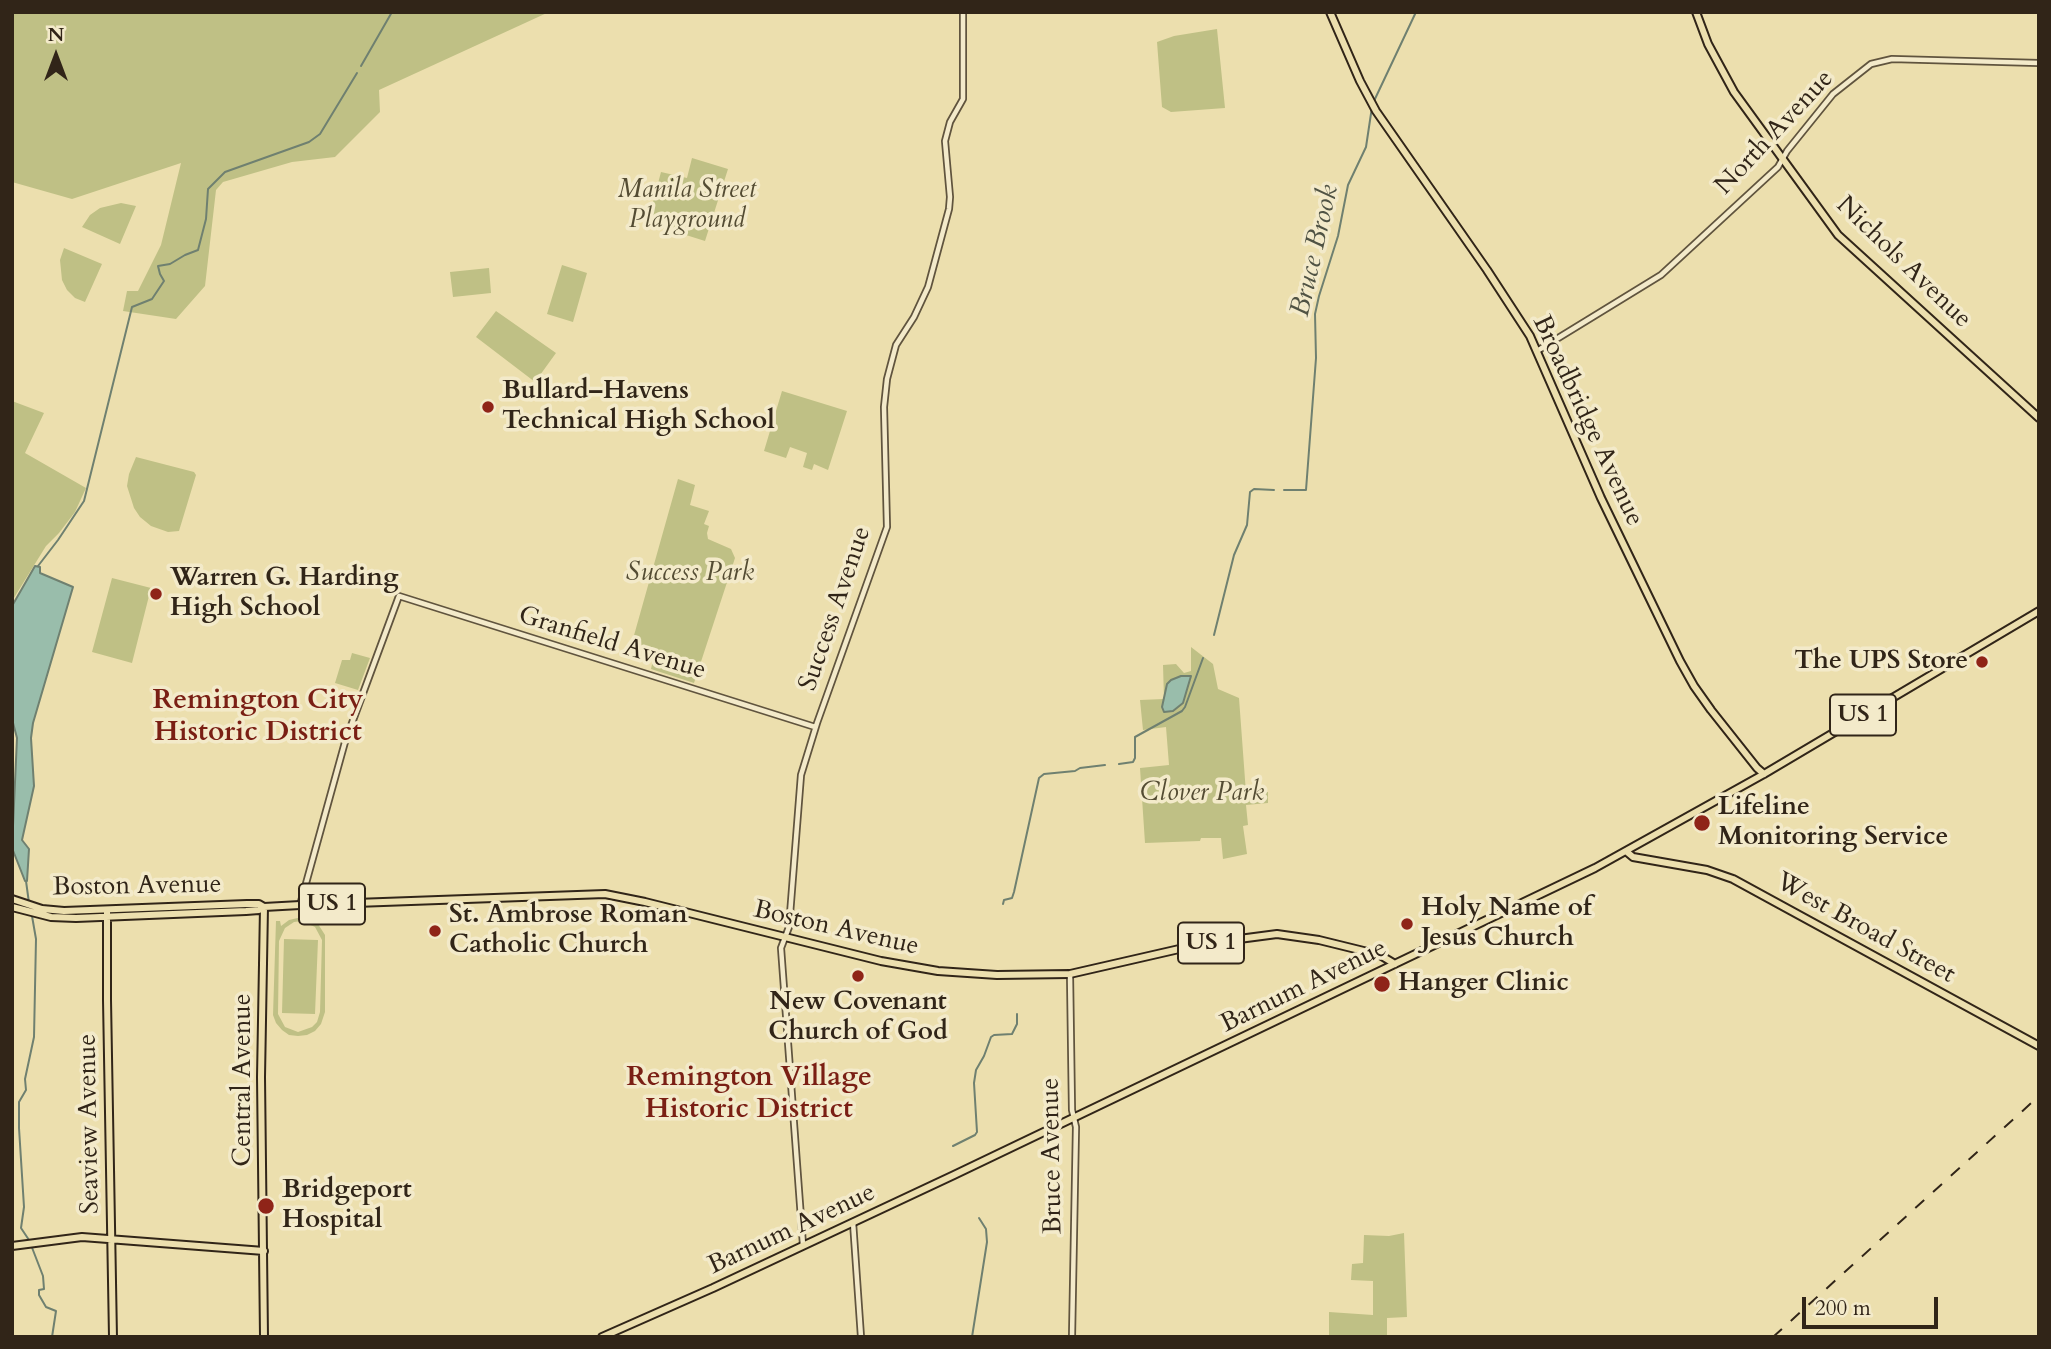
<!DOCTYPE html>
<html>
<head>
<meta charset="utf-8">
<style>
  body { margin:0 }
  #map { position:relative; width:2051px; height:1349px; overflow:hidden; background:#ecdfae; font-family:Cardo,serif }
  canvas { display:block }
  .frame { position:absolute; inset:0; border:14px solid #312518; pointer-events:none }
  .north { position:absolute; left:21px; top:21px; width:70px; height:70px; -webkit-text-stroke:5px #f3eaca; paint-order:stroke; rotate:0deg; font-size:19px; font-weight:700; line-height:28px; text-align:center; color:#312518 }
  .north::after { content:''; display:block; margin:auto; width:24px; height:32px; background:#312518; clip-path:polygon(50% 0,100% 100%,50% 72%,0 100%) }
  .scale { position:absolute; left:1802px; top:1297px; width:136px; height:32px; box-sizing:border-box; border:4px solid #312518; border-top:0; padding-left:9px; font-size:21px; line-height:24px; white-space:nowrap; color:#312518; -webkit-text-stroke:5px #f3eaca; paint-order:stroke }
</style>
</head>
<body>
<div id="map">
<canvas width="2051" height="1349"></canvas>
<div class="frame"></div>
<div class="north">N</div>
<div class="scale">200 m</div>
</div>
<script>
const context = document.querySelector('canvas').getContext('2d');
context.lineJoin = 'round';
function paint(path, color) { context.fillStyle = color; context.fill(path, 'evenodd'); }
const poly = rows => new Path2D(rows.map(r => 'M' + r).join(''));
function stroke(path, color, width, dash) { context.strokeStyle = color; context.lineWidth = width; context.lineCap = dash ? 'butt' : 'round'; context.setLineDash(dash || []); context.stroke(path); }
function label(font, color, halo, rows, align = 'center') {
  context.font = font + ' Cardo,serif'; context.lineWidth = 7; context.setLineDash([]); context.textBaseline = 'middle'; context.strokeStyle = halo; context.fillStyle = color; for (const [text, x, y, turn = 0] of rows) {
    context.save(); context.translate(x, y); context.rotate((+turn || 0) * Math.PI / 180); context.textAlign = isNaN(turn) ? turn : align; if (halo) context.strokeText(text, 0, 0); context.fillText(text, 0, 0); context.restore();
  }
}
paint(poly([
  [12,12,549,12,379,90,380,112,335,157,292,162,223,182,216,190,205,286,176,319,123,311,127,291,138,291,161,245,181,163,72,199,12,182],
  [1217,29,1225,108,1171,112,1162,107,1157,42,1174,36],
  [692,158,728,169,705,241,651,224,648,221,661,172,687,178],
  [121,203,136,206,120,244,82,227,90,215,100,208],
  [64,248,102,264,85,302,75,298,67,290,62,280,60,260],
  [562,265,587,273,573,322,547,314],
  [489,268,491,293,453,297,450,272],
  [496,311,556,353,535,382,476,337],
  [782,391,847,411,828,470,814,464,812,470,803,467,807,453,790,447,786,458,764,451],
  [12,401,44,413,25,453,86,488,75,512,59,533,46,546,12,601],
  [136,457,194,472,196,475,179,531,168,532,151,526,140,517,134,508,127,486,129,474],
  [678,479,695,485,690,505,709,511,704,524,709,526,707,533,708,539,731,549,735,558,694,683,651,669,654,655,631,646],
  [112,578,151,588,132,663,92,652],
  [1191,647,1213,664,1218,689,1239,698,1246,793,1268,792,1268,803,1246,805,1248,825,1243,826,1247,854,1223,859,1221,838,1201,838,1200,841,1145,843,1140,768,1169,765,1166,727,1143,730,1140,700,1164,699,1163,665,1176,664,1184,673,1191,671],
  [352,653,370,658,358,690,335,683,342,660,350,660],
  [302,917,311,919,318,924,325,935,325,1012,321,1024,315,1031,307,1035,298,1036,289,1035,282,1030,276,1023,273,1015,276,921,280,921,281,926,289,920],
  [302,921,315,927,322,940,320,1012,317,1022,312,1027,298,1032,285,1027,278,1014,279,941,285,928,294,922],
  [284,939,318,940,315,1014,282,1013],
  [1404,1233,1407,1317,1387,1318,1387,1337,1329,1337,1329,1312,1373,1315,1373,1281,1351,1280,1352,1264,1363,1263,1364,1235,1389,1236]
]), '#bfc085');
const water = poly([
  [35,566,40,567,40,573,73,587,33,723,31,738,34,786,22,840,29,849,27,881,25,881,12,848,17,738,12,719,12,606,35,566],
  [1181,676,1191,676,1183,703,1173,711,1164,712,1162,707,1167,684,1171,680,1181,676]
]);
paint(water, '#99bdab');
stroke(water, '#6f8070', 2);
stroke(poly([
  [361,66,392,12],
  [1374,101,1416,12],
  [1284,490,1306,490,1316,358,1315,314,1319,296,1338,236,1348,185,1366,147,1372,107],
  [38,566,58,540,84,501,132,307,152,299,164,281,160,274,158,266,170,264,185,255,198,250,206,219,208,189,225,172,309,142,320,134,357,73],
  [1214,635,1234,555,1247,525,1250,492,1254,489,1274,490],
  [1119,764,1133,762,1135,758,1135,737,1182,711,1185,707,1203,658],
  [26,881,29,903],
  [1003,904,1004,900,1012,898,1014,892,1039,778,1044,774,1075,771,1080,768,1105,765],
  [953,1146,975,1135,977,1132,974,1083,976,1070,984,1056,991,1037,994,1035,1012,1034,1017,1024,1017,1014],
  [29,1240,21,1228,24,1207,19,1128,19,1102,26,1090,25,1079,34,1037,36,939,32,916],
  [31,1245,43,1276,44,1289,39,1290,39,1295,46,1307,56,1311,52,1337],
  [972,1337,987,1242,986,1229,979,1218]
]), '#6f8070', 2);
const minor = poly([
  [1537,351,1661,275,1778,167,1787,151,1833,94,1871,64,1892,59,2039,63],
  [300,905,345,742,399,596,815,727],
  [1070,974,1072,1110,1076,1127,1072,1337],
  [853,1222,861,1337],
  [803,1245,781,948,789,927,801,775,817,723,887,527,884,407,887,379,896,345,914,317,928,287,949,209,950,197,945,141,950,122,963,99,963,12]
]);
const major = poly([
  [1330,12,1360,81,1376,111,1487,270,1530,336,1601,498,1680,661,1694,686,1711,710,1757,768,1764,774],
  [1696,12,1708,44,1734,92,1838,235,2039,418],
  [1627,852,1633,857,1707,870,1733,879,2039,1046],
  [12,899,42,909,64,911,247,904,259,904,264,907],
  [12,907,51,917,76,918,246,911,259,910,264,907,300,905,605,894,645,902,881,961,938,971,997,975,1070,974,1201,944,1277,934,1319,940,1380,955,1395,964],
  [264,907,261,1077,264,1337],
  [107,910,107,1000,113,1337],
  [12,1246,82,1237,264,1251],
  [602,1337,713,1288,954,1175,1595,868,1764,774,2039,611]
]);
stroke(minor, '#60543e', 8);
stroke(major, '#312518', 10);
stroke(minor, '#f3eaca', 4.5);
stroke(major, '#ecdfae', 6);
stroke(poly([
  [1773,1337,2039,1096]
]), '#312518', 2, [12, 12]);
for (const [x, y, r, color] of [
  [488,407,7,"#8f2418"],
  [156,594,7,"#8f2418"],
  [1982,662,7,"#8f2418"],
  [1702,823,9,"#8f2418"],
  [1407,924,7,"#8f2418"],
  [435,931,7,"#8f2418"],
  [858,976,7,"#8f2418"],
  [1382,984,9,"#8f2418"],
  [266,1206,9,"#8f2418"]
]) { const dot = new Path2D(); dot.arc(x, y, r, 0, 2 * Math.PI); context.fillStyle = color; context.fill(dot); stroke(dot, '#f3eaca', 2.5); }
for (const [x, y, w] of [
  [1863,715,66],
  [332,904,66],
  [1211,943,66]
]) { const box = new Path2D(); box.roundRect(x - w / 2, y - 20.5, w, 41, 5); context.fillStyle = '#f3eaca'; context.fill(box); stroke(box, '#312518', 2); }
label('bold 24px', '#312518', null, [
  ["US 1",1863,715],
  ["US 1",332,904],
  ["US 1",1211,943]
]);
label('26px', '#312518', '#f3eaca', [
  ["North Avenue",1775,133,-47],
  ["Nichols Avenue",1903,263,44],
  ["Broadbridge Avenue",1587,421,65],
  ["Success Avenue",836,609,-71],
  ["Granfield Avenue",612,644,17],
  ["Boston Avenue",137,887,-1],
  ["Boston Avenue",836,929,13],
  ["West Broad Street",1865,929,29],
  ["Barnum Avenue",1304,987,-26],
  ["Central Avenue",244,1080,-90],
  ["Seaview Avenue",90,1124,-91],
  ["Bruce Avenue",1053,1156,-91],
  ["Barnum Avenue",792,1230,-25]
]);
label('italic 26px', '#544c33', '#f3eaca', [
  ["Manila Street",687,191],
  ["Playground",687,221],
  ["Success Park",690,574],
  ["Clover Park",1202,794]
]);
label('bold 26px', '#312518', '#f3eaca', [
  ["Bullard–Havens",502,392],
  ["Technical High School",502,422],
  ["Warren G. Harding",170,579],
  ["High School",170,609],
  ["The UPS Store",1968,662,"right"],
  ["Lifeline",1718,808],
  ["Monitoring Service",1718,838],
  ["Holy Name of",1421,909],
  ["Jesus Church",1421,939],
  ["St. Ambrose Roman",449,916],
  ["Catholic Church",449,946],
  ["Hanger Clinic",1398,984],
  ["New Covenant",858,1003,"center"],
  ["Church of God",858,1033,"center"],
  ["Bridgeport",282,1191],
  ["Hospital",282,1221]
], 'left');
label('italic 28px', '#505344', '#f3eaca', [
  ["Bruce Brook",1316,251,-77]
]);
label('bold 28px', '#7a1f14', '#f3eaca', [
  ["Remington City",258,702],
  ["Historic District",258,734],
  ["Remington Village",749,1079],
  ["Historic District",749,1111]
]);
</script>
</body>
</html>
